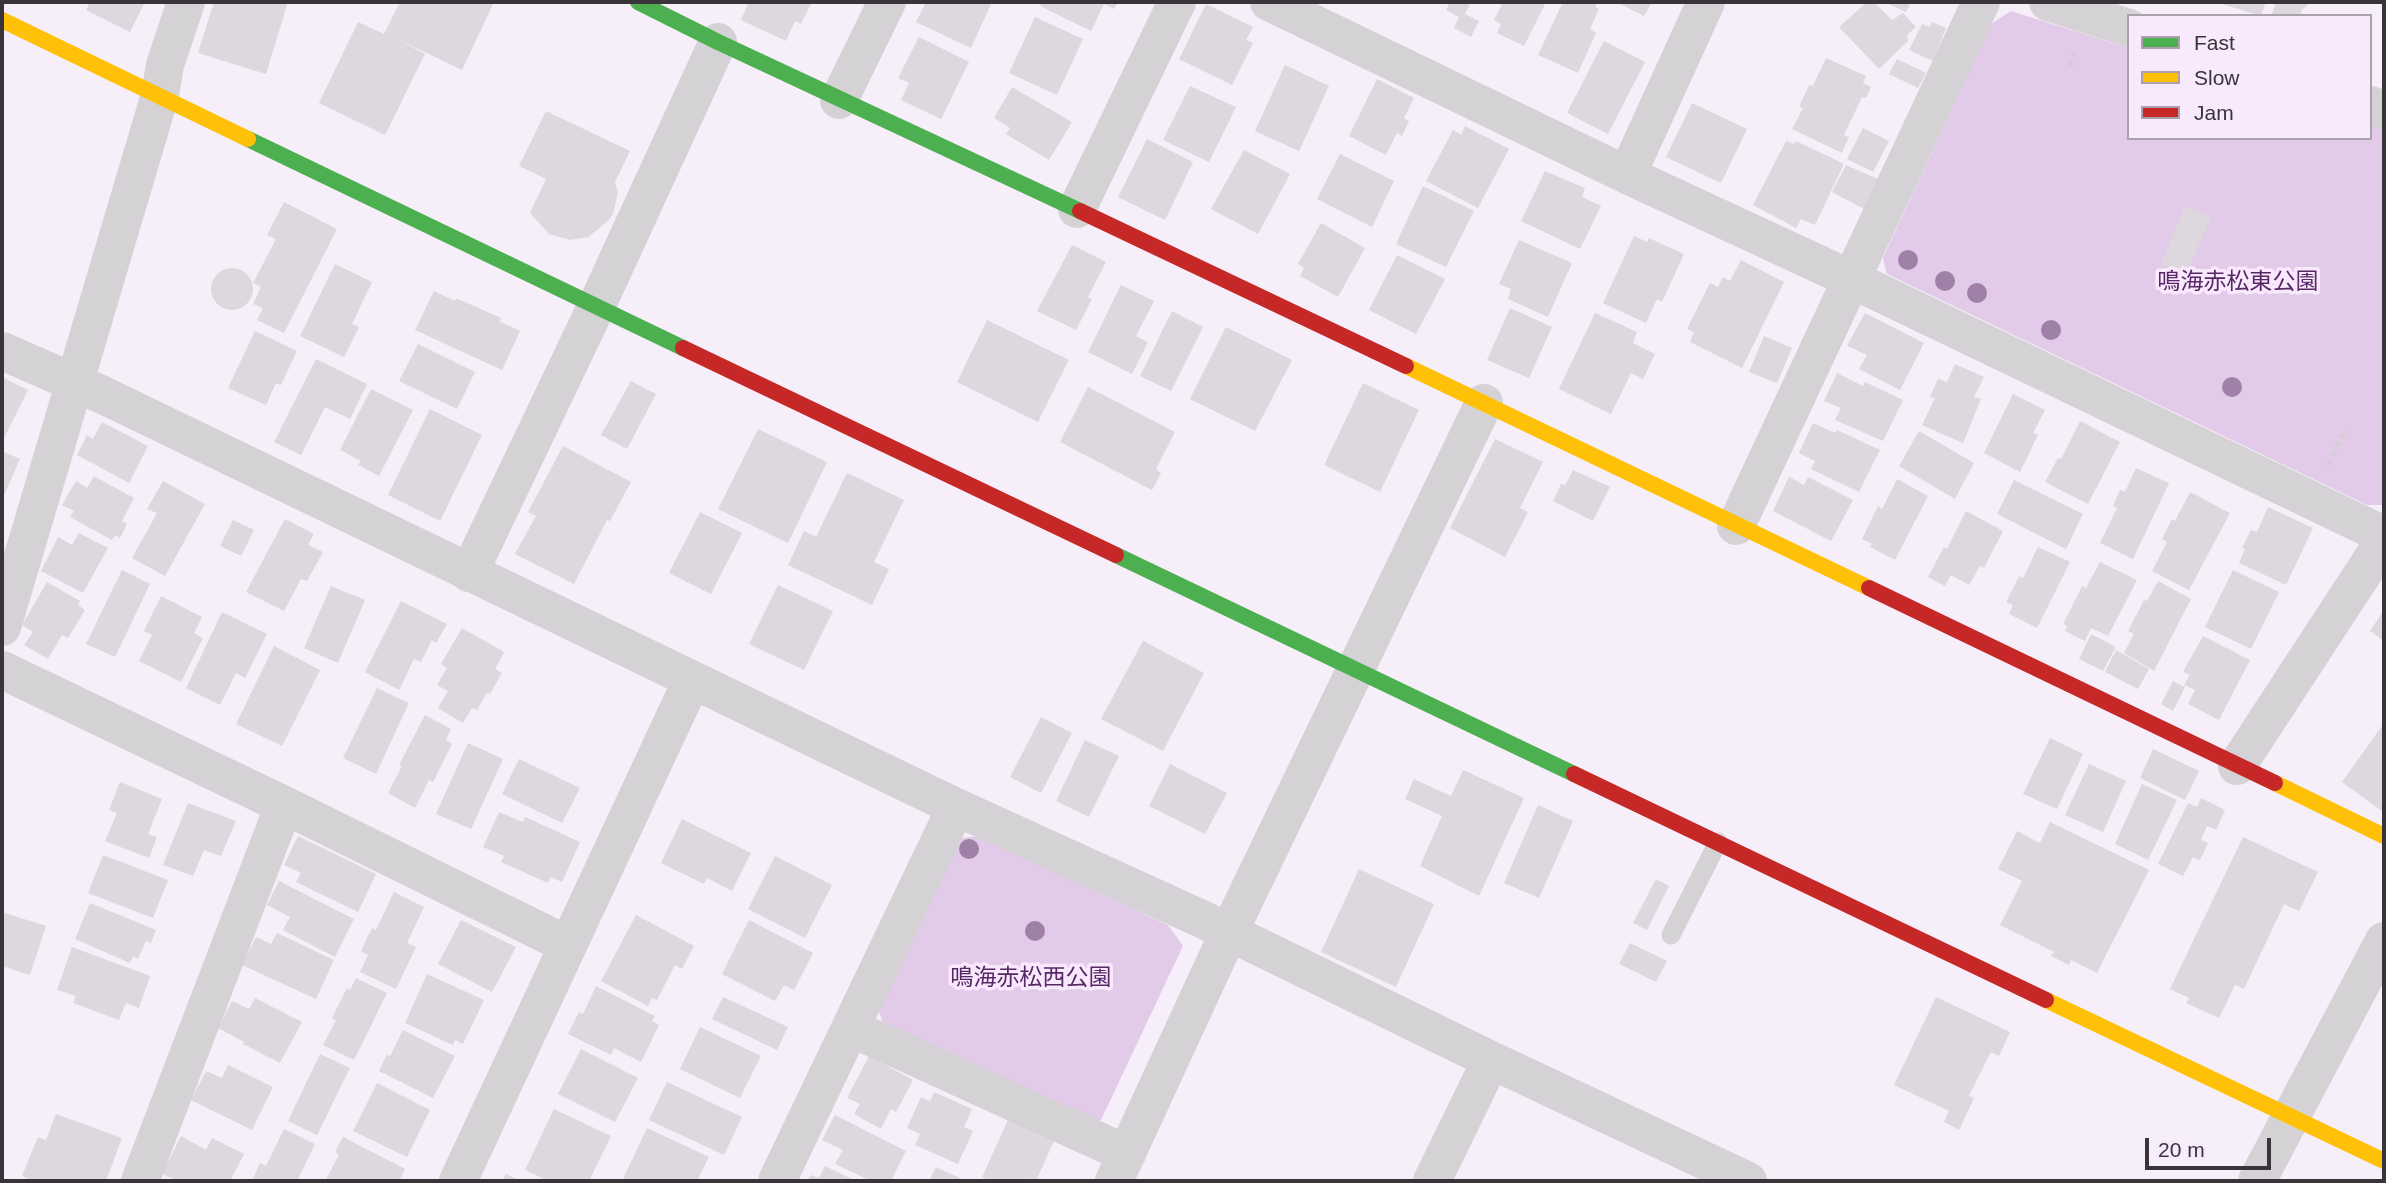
<!DOCTYPE html>
<html>
<head>
<meta charset="utf-8">
<style>
  body { margin:0 }
  #map { position:relative; width:2386px; height:1183px; overflow:hidden; background:#f6eef8; font-family:Helvetica,sans-serif }
  canvas { display:block }
  .frame { position:absolute; inset:0; border:4px solid #39333a; pointer-events:none }
  .legend { position:absolute; left:2127px; top:14px; width:245px; height:126px; box-sizing:border-box; background:#f8e9fd; border:2px solid #aca0af; margin:0; padding:9px 12px; list-style:none; font-size:21px; color:#39333a }
  .legend li { display:flex; align-items:center; gap:14px; height:35px }
  .legend b { width:35px; border:2px solid #aca0af }
  .scale { position:absolute; left:2145px; top:1138px; width:126px; height:32px; box-sizing:border-box; border:4px solid #39333a; border-top:0; padding-left:9px; font-size:21px; line-height:24px; white-space:nowrap; color:#39333a; -webkit-text-stroke:5px #f8e9fd; paint-order:stroke }
</style>
</head>
<body>
<div id="map">
<canvas width="2386" height="1183"></canvas>
<div class="frame"></div>
<ul class="legend">
<li><b style="height:9px;background:#4caf50"></b>Fast</li>
<li><b style="height:9px;background:#ffc107"></b>Slow</li>
<li><b style="height:9px;background:#c62828"></b>Jam</li>
</ul>
<div class="scale">20 m</div>
</div>
<script>
const context = document.querySelector('canvas').getContext('2d');
context.lineJoin = 'round';
function paint(path, color) { context.fillStyle = color; context.fill(path, 'evenodd'); }
const poly = rows => new Path2D(rows.map(r => 'M' + r).join(''));
function stroke(path, color, width, dash) { context.strokeStyle = color; context.lineWidth = width; context.lineCap = dash ? 'butt' : 'round'; context.setLineDash(dash || []); context.stroke(path); }
function label(font, color, halo, rows, align = 'center') {
  context.font = font + ' Helvetica,"Noto Sans JP",sans-serif'; context.lineWidth = 7; context.setLineDash([]); context.textBaseline = 'middle'; context.strokeStyle = halo; context.fillStyle = color; for (const [text, x, y, turn = 0] of rows) {
    context.save(); context.translate(x, y); context.rotate((+turn || 0) * Math.PI / 180); context.textAlign = isNaN(turn) ? turn : align; if (halo) context.strokeText(text, 0, 0); context.fillText(text, 0, 0); context.restore();
  }
}
paint(poly([
  [2011,11,2129,48,2129,138,2370,138,2370,124,2384,129,2384,505,2367,505,1887,274,1883,258,1991,24],
  [978,836,1168,925,1183,946,1101,1120,1084,1122,885,1028,878,1009,957,842,963,838]
]), '#e2cbe8');
paint(poly([
  [90,2,145,2,130,32,86,10],
  [214,2,275,2,287,5,266,74,198,53],
  [400,2,494,2,462,70,397,39,425,54,385,135,319,103,358,22,384,34],
  [749,2,812,2,801,24,795,21,786,41,741,20],
  [926,2,992,2,971,48,916,22],
  [1042,2,1118,2,1114,9,1104,4,1091,31,1040,6],
  [1450,2,1471,2,1465,14,1479,21,1471,37,1454,28,1459,17,1446,10],
  [1503,2,1546,2,1524,46,1497,33,1501,24,1494,20],
  [1563,2,1598,2,1595,7,1599,9,1590,29,1596,33,1578,73,1538,55],
  [1616,2,1652,2,1644,16],
  [1867,2,1874,2,1892,20,1903,13,1916,27,1907,35,1908,41,1879,69,1839,27],
  [1884,2,1911,2,1906,12],
  [2216,2,2266,2,2261,16],
  [2276,2,2311,2,2302,10,2300,16,2271,16],
  [1206,4,1253,27,1246,40,1253,43,1232,85,1179,59],
  [1035,17,1083,39,1057,95,1009,73],
  [1932,22,1946,28,1933,61,1909,50,1922,24,1930,27],
  [919,37,969,62,941,119,901,100,909,83,898,78],
  [1604,41,1645,62,1608,134,1567,113],
  [1826,58,1866,76,1863,83,1871,87,1866,98,1862,97,1844,135,1849,137,1842,153,1792,129,1803,108,1799,107,1809,85,1813,86],
  [1897,59,1926,73,1918,88,1889,74],
  [1285,65,1329,86,1299,151,1255,131],
  [1377,79,1414,98,1404,118,1409,121,1402,136,1397,133,1386,155,1349,136],
  [1190,86,1236,107,1209,162,1163,140],
  [1012,87,1072,122,1049,160,1006,134,1010,128,994,118],
  [1692,103,1747,129,1721,183,1666,157],
  [546,111,630,151,615,182,618,192,613,214,607,222,588,237,570,240,549,234,530,213,546,179,519,166],
  [1465,126,1509,149,1478,208,1426,181,1453,130,1461,135],
  [1863,128,1889,141,1873,172,1847,159],
  [1147,139,1193,162,1165,220,1118,197],
  [1786,141,1794,144,1796,141,1844,164,1815,225,1801,219,1796,228,1753,205],
  [1244,150,1290,174,1258,234,1211,209],
  [1340,154,1394,181,1372,227,1317,199],
  [1846,165,1878,179,1864,209,1832,192],
  [1545,171,1585,188,1582,197,1601,206,1580,249,1521,221],
  [1423,186,1474,211,1446,267,1396,244],
  [284,202,337,229,284,333,257,320,263,308,253,304,261,287,253,283,276,239,267,235],
  [2185,207,2211,217,2186,275,2161,264],
  [1321,223,1365,248,1338,297,1300,276,1304,268,1298,264],
  [1634,236,1647,242,1649,238,1684,254,1662,302,1657,299,1646,323,1603,303],
  [1519,240,1572,263,1548,317,1508,299,1511,289,1499,284],
  [1072,245,1106,262,1088,297,1092,299,1076,330,1037,311],
  [1397,255,1445,279,1416,334,1369,310],
  [1741,260,1784,282,1742,368,1690,342,1694,332,1687,329,1710,283,1718,287,1723,277,1730,281],
  [335,264,372,282,352,324,359,327,344,357,300,336],
  '211 289a21 21 0 1 1 42 0a21 21 0 1 1-42 0Z',
  [1121,285,1154,301,1136,336,1148,342,1132,374,1088,352],
  [434,291,455,301,456,298,501,318,499,321,520,331,502,370,415,330],
  [1510,308,1552,327,1529,378,1487,360],
  [1172,311,1203,327,1171,391,1140,376],
  [1595,313,1637,332,1633,343,1655,354,1643,379,1631,373,1611,414,1559,389],
  [1865,313,1924,343,1900,390,1859,369,1867,355,1847,346],
  [987,320,1069,360,1038,422,957,382],
  [1226,327,1292,360,1255,431,1190,399],
  [255,331,297,351,281,385,276,383,266,405,228,388],
  [1764,336,1792,348,1777,383,1749,372],
  [418,344,475,372,457,409,399,381],
  [316,359,367,384,350,419,325,407,301,455,274,442],
  [1955,364,1984,377,1974,397,1981,399,1963,443,1922,425,1935,398,1930,397,1938,379,1947,382],
  [1837,373,1863,386,1865,382,1903,400,1883,441,1835,420,1841,408,1824,401],
  [2,377,28,390,4,438,2,437],
  [631,381,656,394,627,449,601,435],
  [1363,383,1419,410,1380,492,1324,465],
  [1088,387,1175,432,1156,469,1161,473,1152,490,1060,442],
  [371,389,413,410,379,476,358,465,361,461,340,450],
  [2013,394,2045,410,2033,433,2038,435,2020,472,1984,453],
  [430,409,482,435,440,521,388,495],
  [2080,421,2120,442,2088,504,2045,482,2058,458,2061,459],
  [102,422,148,446,129,483,77,455,87,435,93,439],
  [1813,423,1835,433,1837,430,1880,450,1859,492,1811,469,1815,461,1799,453],
  [758,429,827,462,788,543,718,509],
  [1919,431,1974,463,1955,499,1899,466],
  [1495,439,1543,462,1520,508,1528,512,1505,557,1450,528],
  [563,446,631,482,610,521,607,520,574,584,515,554,536,516,528,512],
  [2,451,20,459,2,500],
  [2136,468,2169,483,2133,559,2100,543,2117,508,2113,506,2120,490,2125,492],
  [1573,470,1610,487,1593,521,1553,501,1561,484,1565,485],
  [847,473,904,500,874,562,889,569,872,605,788,565,804,531,816,537],
  [94,476,134,498,122,521,127,524,120,538,115,535,112,540,70,517,74,511,62,505,76,481,87,488],
  [1789,477,1804,485,1808,477,1853,500,1831,541,1773,511],
  [1897,479,1928,496,1895,560,1870,547,1872,544,1862,539,1878,506,1882,509],
  [2014,480,2083,514,2066,549,1997,514],
  [163,481,205,504,165,576,132,558,157,513,147,509],
  [2190,492,2230,513,2189,590,2152,571,2167,542,2162,539,2172,519,2175,521],
  [2268,507,2313,528,2286,585,2239,563,2245,549,2242,548,2251,530,2257,532],
  [1966,511,2003,531,1984,568,1980,566,1969,585,1951,575,1945,586,1928,577,1944,547,1947,549],
  [700,512,742,533,711,594,669,573],
  [285,519,314,534,308,545,323,552,307,581,301,579,284,611,246,592],
  [233,520,254,530,241,556,220,546],
  [79,533,108,548,83,593,41,571,58,537,72,545],
  [2038,547,2070,562,2037,628,2009,614,2013,605,2006,602,2019,576,2023,578],
  [2100,562,2137,580,2108,636,2091,628,2085,641,2065,631,2067,626,2063,624,2082,586,2086,588],
  [122,570,150,584,115,657,86,644],
  [2233,570,2279,592,2251,649,2205,627],
  [2158,581,2191,599,2154,671,2124,653,2134,634,2128,631,2144,600,2147,601],
  [47,582,80,601,78,605,85,610,68,638,62,635,48,659,24,645,33,632,22,625],
  [778,585,833,611,804,670,749,644],
  [331,586,365,600,338,663,304,648],
  [161,596,202,617,194,633,203,638,181,682,139,661,152,635,144,631],
  [401,601,447,624,436,643,432,640,421,662,414,659,399,690,365,672],
  [2384,610,2384,641,2370,631],
  [222,612,267,634,245,678,236,673,220,705,186,688],
  [462,628,504,652,495,669,502,673,490,694,487,693,477,710,472,708,463,723,438,708,448,691,437,685,447,668,441,664],
  [2091,634,2116,647,2103,671,2079,659],
  [2203,636,2250,660,2219,720,2188,704,2195,690,2184,685,2190,675,2183,672],
  [1143,641,1204,673,1163,751,1101,719],
  [274,646,320,670,282,746,236,724],
  [2116,650,2149,669,2138,689,2105,672],
  [2173,681,2185,687,2173,711,2161,704],
  [377,688,409,703,376,774,343,758],
  [425,715,451,729,446,740,452,744,433,782,429,780,415,808,388,793,402,766,399,765],
  [1041,717,1072,733,1041,793,1010,777],
  [2384,723,2384,808,2382,811,2342,782],
  [2050,738,2083,754,2057,809,2023,794],
  [1085,740,1119,756,1089,817,1056,801],
  [468,743,503,759,471,829,436,814],
  [2153,749,2199,771,2185,800,2140,778],
  [519,759,580,788,562,823,502,794],
  [1170,764,1227,793,1205,834,1149,806],
  [2089,764,2126,781,2103,832,2065,815],
  [1463,770,1524,798,1479,896,1420,866,1442,816,1405,799,1414,779,1451,796],
  [120,782,162,799,148,834,157,837,149,858,105,841,117,813,109,810],
  [2142,784,2177,800,2148,860,2115,844],
  [2201,798,2225,810,2216,830,2207,826,2201,840,2208,843,2200,860,2193,857,2183,876,2158,864,2188,803,2197,807],
  [188,803,236,821,221,856,204,850,193,876,163,865],
  [1538,805,1573,821,1539,898,1504,883],
  [499,812,523,822,525,817,580,842,562,882,551,877,548,883,501,862,504,856,483,847],
  [682,819,751,853,732,891,707,878,704,884,661,863],
  [2050,822,2149,870,2097,973,2071,960,2069,965,2051,956,2054,952,2000,925,2022,881,1998,869,2017,831,2040,843],
  [298,836,376,874,358,912,296,882,301,873,284,865],
  [2243,837,2318,872,2299,911,2284,904,2244,989,2235,985,2219,1018,2186,1003,2189,998,2170,989],
  [103,855,168,880,153,918,88,893],
  [775,856,832,885,805,938,748,909],
  [1359,869,1434,904,1396,987,1321,952],
  [1656,879,1669,886,1647,930,1633,923],
  [279,881,354,919,335,957,283,930,290,917,267,905],
  [394,892,424,907,407,943,416,947,396,989,360,972,368,955,361,951,372,928,376,930],
  [90,903,156,930,151,943,146,941,138,959,133,956,130,963,75,939],
  [2,912,46,926,30,975,2,966],
  [636,915,694,946,682,969,675,965,657,1000,652,998,648,1006,601,981],
  [461,920,516,947,492,992,438,964],
  [749,920,813,953,794,990,784,985,775,1001,722,974],
  [277,933,334,960,316,999,242,965,256,937,271,944],
  [1630,943,1667,961,1656,982,1619,964],
  [72,947,150,976,139,1008,126,1003,119,1020,73,1003,76,996,57,990],
  [427,974,484,1000,463,1044,455,1040,453,1045,405,1023],
  [356,978,387,993,354,1060,323,1045,336,1020,332,1018,347,988,350,990],
  [596,986,655,1016,652,1021,659,1025,641,1062,614,1048,611,1055,568,1034,579,1012,583,1014],
  [723,997,788,1027,777,1050,712,1019],
  [1936,997,2010,1032,1999,1056,1991,1052,1969,1096,1974,1098,1959,1130,1944,1122,1949,1111,1894,1085],
  [255,998,302,1022,280,1063,243,1044,244,1042,218,1028,232,1001,249,1009],
  [700,1027,761,1056,740,1098,680,1069],
  [403,1030,455,1056,433,1098,379,1071,387,1054,390,1056],
  [581,1049,638,1078,615,1122,558,1094],
  [320,1054,350,1068,317,1135,288,1121],
  [869,1056,913,1080,896,1112,891,1109,881,1129,854,1114,860,1104,847,1098],
  [228,1065,273,1087,252,1130,191,1100,206,1071,222,1078],
  [667,1082,742,1117,724,1155,649,1120],
  [377,1083,430,1110,407,1157,353,1131],
  [934,1092,972,1109,964,1127,973,1131,958,1164,915,1145,920,1134,907,1128,921,1097,930,1101],
  [554,1109,611,1136,589,1181,548,1181,525,1170],
  [56,1114,122,1138,106,1181,33,1181,22,1176,38,1137,46,1140],
  [835,1115,906,1151,891,1181,871,1181,835,1164,843,1150,822,1140],
  [1008,1120,1054,1141,1036,1181,1025,1178,1024,1181,990,1181,982,1177],
  [647,1128,709,1157,697,1181,622,1181],
  [284,1129,315,1144,297,1181,252,1181,260,1163,266,1166],
  [181,1136,206,1150,212,1138,244,1154,230,1181,178,1181,162,1174],
  [343,1137,405,1169,399,1181,325,1181,339,1155,335,1152],
  [825,1166,856,1181,807,1181,811,1175,819,1178],
  [936,1167,966,1181,929,1181],
  [506,1174,521,1181,502,1181]
]), '#ddd7de');
stroke(poly([
  [2070,66,2074,53],
  [2328,465,2346,429]
]), '#d2ced3', 4.5, [5, 5]);
stroke(poly([
  [1671,935,1718,842]
]), '#d4d2d5', 19);
stroke(poly([
  [1269,2,1627,175,1853,280,2384,535],
  [2048,2,2129,28],
  [839,100,887,2],
  [2370,105,2384,110],
  [1627,175,1706,2],
  [1077,209,1177,2],
  [2,351,105,396,956,807,1204,920,1491,1060,1748,1181],
  [1736,526,1981,2],
  [469,573,596,307,718,42],
  [2,627,160,95,165,65,186,2],
  [2,670,284,805,568,945],
  [2237,766,2384,541],
  [851,1028,1127,1154],
  [140,1181,284,805],
  [458,1181,692,680],
  [777,1181,956,807],
  [1114,1181,1229,932,1484,403],
  [1432,1181,1491,1060],
  [2257,1181,2384,941]
]), '#d4d2d5', 38);
stroke(poly([
  [638,2,718,42,1080,211],
  [248,139,683,348],
  [1116,555,1574,774]
]), '#4caf50', 16);
stroke(poly([
  [2,20,248,139],
  [1406,366,1869,588],
  [2275,783,2384,836],
  [2046,1000,2384,1161]
]), '#ffc107', 16);
stroke(poly([
  [1080,211,1406,366],
  [683,348,1116,555],
  [1869,588,2275,783],
  [1574,774,2046,1000]
]), '#c62828', 16);
context.fillStyle = '#9f81a7';
for (const [x, y] of [
  [1908,260],
  [1945,281],
  [1977,293],
  [2051,330],
  [2232,387],
  [969,849],
  [1035,931]
]) { context.beginPath(); context.arc(x, y, 10, 0, 2 * Math.PI); context.fill(); }
label('23px', '#572865', '#f8e9fd', [
  ["鳴海赤松東公園",2238,283],
  ["鳴海赤松西公園",1031,979]
]);
</script>
</body>
</html>
